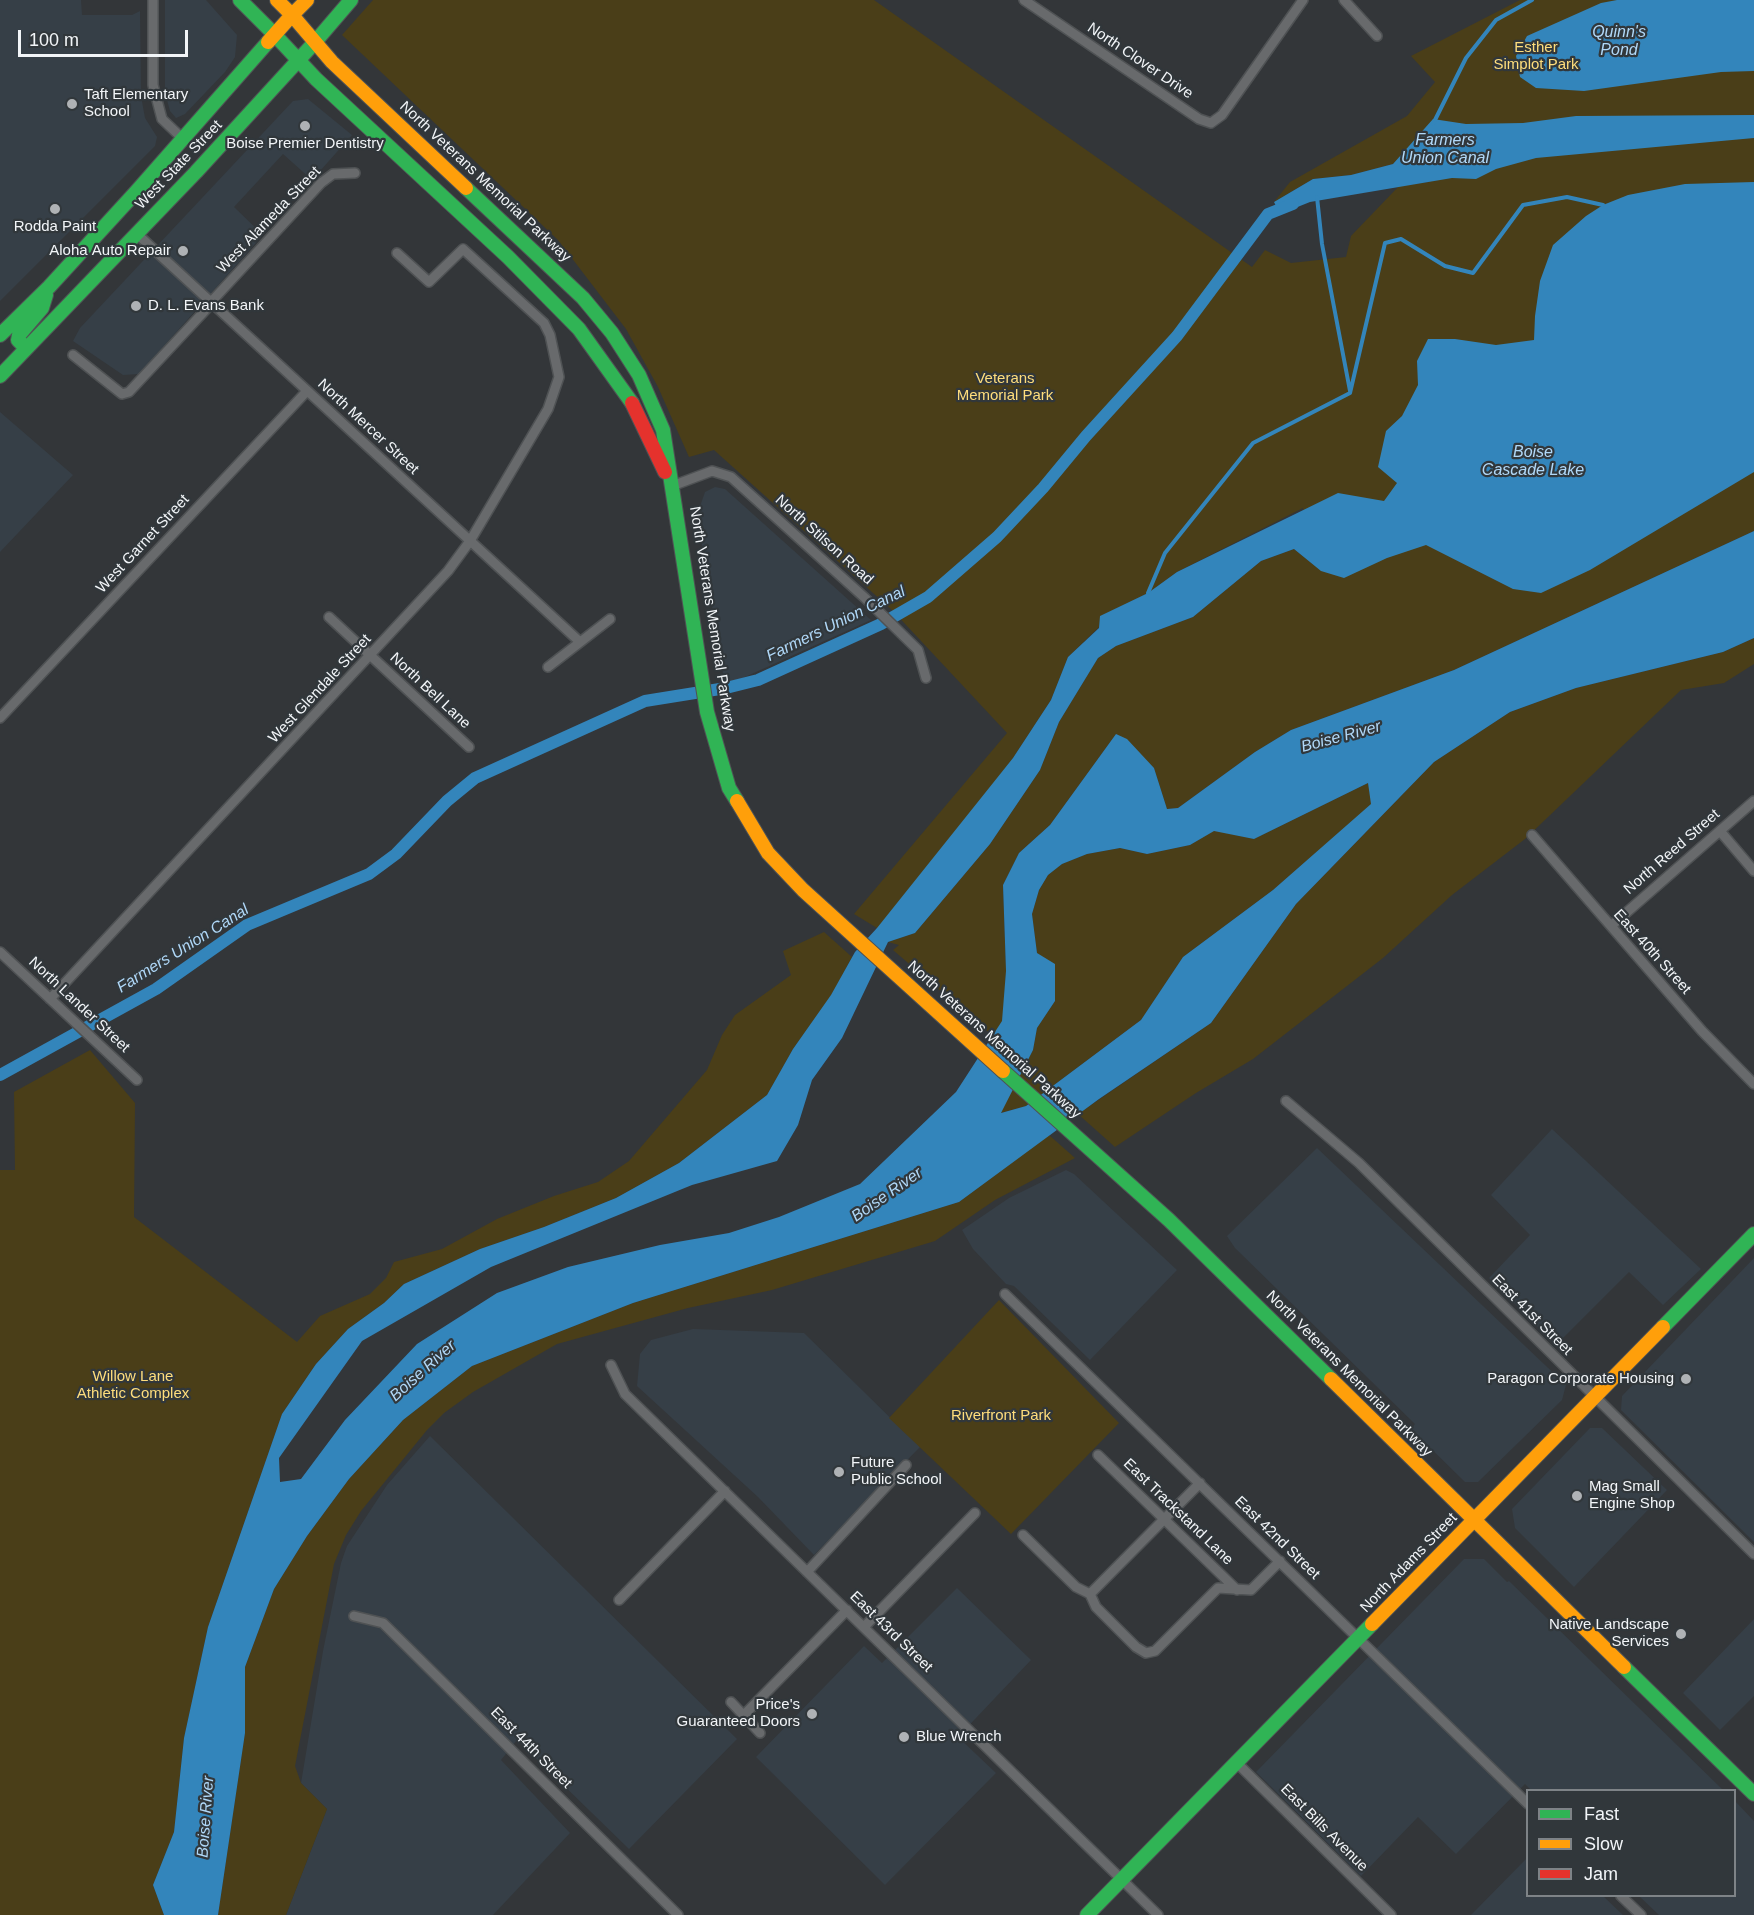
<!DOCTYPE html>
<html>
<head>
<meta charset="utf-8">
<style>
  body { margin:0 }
  #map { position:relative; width:1754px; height:1915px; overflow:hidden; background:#333639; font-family:Arial,sans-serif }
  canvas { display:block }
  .legend { position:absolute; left:1526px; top:1789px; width:210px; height:108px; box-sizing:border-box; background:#31373b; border:2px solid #7e8387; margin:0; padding:8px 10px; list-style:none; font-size:18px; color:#f2f5f8 }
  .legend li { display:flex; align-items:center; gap:12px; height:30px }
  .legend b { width:30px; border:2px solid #7e8387 }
  .scale { position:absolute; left:18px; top:30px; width:170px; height:27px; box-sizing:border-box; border:3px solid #f2f5f8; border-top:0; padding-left:8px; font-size:18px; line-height:21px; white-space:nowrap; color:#f2f5f8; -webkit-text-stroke:4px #31373b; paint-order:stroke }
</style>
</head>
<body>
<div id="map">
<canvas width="1754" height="1915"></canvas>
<ul class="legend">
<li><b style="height:8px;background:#30b455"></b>Fast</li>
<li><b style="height:8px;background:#ff9f0a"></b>Slow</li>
<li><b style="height:8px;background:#e5322d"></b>Jam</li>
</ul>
<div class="scale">100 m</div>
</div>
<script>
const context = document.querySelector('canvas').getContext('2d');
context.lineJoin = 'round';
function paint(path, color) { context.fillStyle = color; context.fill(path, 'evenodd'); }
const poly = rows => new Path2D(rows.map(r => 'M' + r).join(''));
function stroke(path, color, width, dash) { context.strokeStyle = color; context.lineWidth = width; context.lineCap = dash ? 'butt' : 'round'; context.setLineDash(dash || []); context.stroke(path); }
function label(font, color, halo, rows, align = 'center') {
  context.font = font + ' Arial,sans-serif'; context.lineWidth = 4.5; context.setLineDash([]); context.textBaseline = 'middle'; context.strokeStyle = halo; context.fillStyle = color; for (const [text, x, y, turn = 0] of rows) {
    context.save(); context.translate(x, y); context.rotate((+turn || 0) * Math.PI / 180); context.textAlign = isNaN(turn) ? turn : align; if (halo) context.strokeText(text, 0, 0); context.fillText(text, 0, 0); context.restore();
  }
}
paint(poly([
  [0,0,81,0,82,15,132,15,140,11,141,96,145,118,157,137,155,146,0,301],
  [165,0,206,0,237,35,235,57,225,72,185,114,176,118,170,111,165,93],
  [308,99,352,135,312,180,283,154,234,207,263,235,139,374,123,375,73,341,80,328,293,101],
  [0,412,73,475,0,552],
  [715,487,725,489,871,620,725,686,697,515,705,492],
  [1552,1129,1701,1269,1663,1305,1629,1272,1556,1345,1489,1278,1530,1235,1491,1195],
  [1317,1148,1566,1385,1562,1400,1478,1482,1465,1482,1411,1429,1415,1424,1235,1248,1227,1236],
  [1066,1170,1074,1174,1177,1270,1090,1360,1014,1286,1006,1284,973,1249,962,1230,1009,1198],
  [1754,1258,1754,1542,1621,1410,1622,1396],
  [693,1329,804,1333,920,1447,814,1555,758,1497,637,1386,640,1354,651,1340],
  [1590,1428,1602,1428,1667,1490,1574,1587,1515,1528,1512,1509],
  [430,1436,737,1739,629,1849,517,1740,501,1760,570,1833,493,1915,286,1915,327,1809,301,1783,323,1651,341,1563,347,1546,387,1485],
  [1464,1559,1484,1559,1507,1582,1509,1581,1723,1790,1531,1790,1525,1784,1456,1854,1418,1817,1361,1876,1256,1772],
  [957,1588,1031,1660,958,1737,996,1773,885,1885,756,1757,864,1646,882,1663],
  [1754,1619,1754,1696,1720,1730,1683,1693],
  [1735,1801,1754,1821,1754,1915,1659,1915,1639,1896,1734,1896],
  [1527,1858,1528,1896,1603,1896,1623,1915,1471,1915]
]), '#363f47');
paint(poly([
  [373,0,874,0,1252,267,1265,250,1291,263,1346,257,1351,236,1399,186,1429,182,1415,140,1393,164,1351,175,1313,179,1274,202,1290,182,1407,116,1435,82,1411,56,1520,0,1754,0,1754,531,1454,670,1291,730,1255,752,1178,808,1167,809,1154,768,1116,734,1050,825,1019,853,1003,885,1006,971,1003,1021,993,1036,893,950,899,945,888,942,915,933,990,844,1040,770,1059,722,1098,658,1116,646,1193,617,1261,561,1294,549,1314,565,1303,508,1177,572,1148,593,1101,616,1099,627,1068,657,1051,700,1013,758,887,932,877,928,854,914,1007,733,893,611,714,450,689,457,658,387,626,329,558,240,342,35],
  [1754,638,1754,664,1724,683,1681,690,1525,839,1452,895,1383,958,1253,1059,1196,1093,1115,1147,1078,1114,1211,1023,1296,904,1434,762,1510,712,1576,688,1723,652],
  [1368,783,1372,804,1273,890,1183,957,1141,1020,1026,1106,1000,1113,1033,1050,1037,1028,1055,1001,1037,953,1032,914,1039,890,1048,875,1062,864,1087,854,1120,848,1147,854,1190,845,1214,830,1254,839],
  [824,932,852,957,831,996,793,1049,767,1095,679,1163,616,1198,544,1227,480,1249,404,1284,384,1303,348,1329,316,1364,282,1414,208,1627,184,1738,174,1832,153,1885,164,1915,0,1915,0,1170,15,1170,14,1092,90,1050,135,1103,134,1217,297,1342,320,1316,370,1294,386,1278,394,1262,442,1249,497,1219,554,1196,598,1182,629,1161,707,1070,722,1035,735,1015,791,975,783,951],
  [1049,1135,1075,1158,995,1200,935,1241,772,1290,688,1308,557,1344,473,1392,444,1413,427,1430,361,1511,346,1535,334,1564,295,1766,301,1783,327,1809,286,1915,218,1915,245,1733,245,1667,274,1589,307,1536,349,1479,403,1420,472,1366,633,1303,959,1202],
  [999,1300,1119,1423,1011,1534,889,1418]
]), '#4a3e18');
paint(poly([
  [1617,0,1754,0,1754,71,1721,72,1584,91,1536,88,1520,77,1516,56,1527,36,1601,3],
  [1754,115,1754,138,1536,158,1496,169,1476,179,1452,178,1310,202,1280,214,1274,202,1313,179,1351,175,1393,164,1433,119,1466,124,1523,123,1576,116],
  [1754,182,1754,472,1590,570,1541,593,1513,589,1426,545,1387,558,1344,578,1321,571,1294,549,1261,561,1193,617,1116,646,1098,658,1059,722,1040,770,990,844,915,933,888,942,842,1038,812,1080,798,1125,777,1161,692,1185,491,1267,362,1341,279,1458,280,1482,301,1479,345,1420,417,1344,497,1293,568,1267,660,1245,729,1233,779,1217,860,1184,956,1092,1002,1021,1006,971,1003,885,1019,853,1050,825,1116,734,1127,739,1154,768,1167,809,1178,808,1255,752,1291,730,1454,670,1754,531,1754,638,1723,652,1576,688,1510,712,1434,762,1296,904,1211,1023,1099,1099,959,1202,633,1303,472,1366,403,1420,349,1479,307,1536,274,1589,245,1667,245,1733,218,1915,164,1915,153,1885,174,1832,184,1738,208,1627,282,1414,316,1364,348,1329,384,1303,404,1284,480,1249,544,1227,616,1198,679,1163,767,1095,793,1049,831,995,855,952,877,928,1013,758,1051,700,1068,657,1099,628,1100,616,1148,593,1177,572,1338,493,1384,501,1397,483,1378,467,1386,431,1402,416,1418,385,1417,361,1428,339,1455,339,1496,345,1534,340,1535,316,1540,281,1553,245,1586,216,1603,205,1628,195,1685,184],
  [1368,783,1371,804,1273,890,1183,957,1141,1020,1026,1106,1001,1113,1033,1050,1037,1028,1055,1001,1055,964,1037,953,1032,914,1039,890,1048,875,1062,864,1087,854,1120,848,1147,854,1190,845,1214,831,1254,839]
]), '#3385bb');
stroke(poly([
  [1433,124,1466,58,1496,20,1532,0],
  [1317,197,1322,244,1350,391],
  [1148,593,1165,553,1253,443,1350,393,1385,243,1401,239,1445,266,1473,273,1523,205,1567,197,1603,205]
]), '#3385bb', 4);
stroke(poly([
  [0,1075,156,989,247,925,369,874,396,854,447,801,475,778,645,701,726,688,758,680,881,624,928,597,997,537,1043,488,1086,436,1177,336,1268,214,1293,204]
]), '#3385bb', 12);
const street = poly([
  [153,0,153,85,162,119,183,139],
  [1024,0,1199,119,1211,123,1222,115,1303,0],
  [1344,0,1377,36],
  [136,233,580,642],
  [211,302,321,183,333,174,355,173],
  [73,355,122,394,129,392,212,303],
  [672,486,712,471,731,477,865,598,918,650,926,678],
  [329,617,469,747],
  [548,667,610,619],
  [0,718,307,391],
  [1720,831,1754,871],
  [1532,835,1702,1031,1754,1084],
  [1611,926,1754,801],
  [0,952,137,1080],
  [50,999,448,571,470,541,548,409,559,377,550,335,544,323,463,249,429,282,397,253],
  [1286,1101,1359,1163,1754,1554],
  [1005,1294,1528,1804],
  [611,1365,625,1394,1158,1915],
  [1098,1455,1237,1590],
  [1023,1535,1076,1587,1090,1594,1096,1607,1136,1647,1146,1653,1155,1651,1218,1588,1251,1590,1280,1561],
  [807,1572,906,1465],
  [1090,1594,1200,1483],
  [619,1600,725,1491],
  [354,1616,383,1623,678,1915],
  [864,1627,975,1513],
  [731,1702,760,1733],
  [743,1716,847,1610],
  [1236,1762,1391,1915],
  [1621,1896,1641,1915]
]);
const fast = poly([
  [240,0,274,34],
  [274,34,316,79,508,257,579,329,632,403],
  [315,42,351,0],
  [466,188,583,298,612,333,639,375,663,430,707,712,729,788,737,801],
  [0,335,49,287,136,192,268,42],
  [26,348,18,340,19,335,42,308,46,295],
  [0,376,196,172,315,42],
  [1003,1071,1169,1220,1331,1379],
  [1663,1327,1754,1234],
  [1624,1667,1754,1794],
  [1087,1915,1372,1624]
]);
const slow = poly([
  [277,0,292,15,307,0],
  [268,42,292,15,332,62,466,188],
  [737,801,768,853,803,890,1003,1071],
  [1331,1379,1624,1667],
  [1372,1624,1663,1327]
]);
const jam = poly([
  [632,403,665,472]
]);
stroke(street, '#4f5254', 12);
stroke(fast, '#4f5254', 16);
stroke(slow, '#4f5254', 16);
stroke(jam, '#4f5254', 16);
stroke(street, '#686a6c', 9);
stroke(fast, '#30b455', 14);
stroke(slow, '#ff9f0a', 14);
stroke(jam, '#e5322d', 14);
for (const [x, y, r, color] of [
  [72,104,6,"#afb2b5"],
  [305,126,6,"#afb2b5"],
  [55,209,6,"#afb2b5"],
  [183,251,6,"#afb2b5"],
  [136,306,6,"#afb2b5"],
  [1686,1379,6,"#afb2b5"],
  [839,1472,6,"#afb2b5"],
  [1577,1496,6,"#afb2b5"],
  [1681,1634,6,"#afb2b5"],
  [812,1714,6,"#afb2b5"],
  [904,1737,6,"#afb2b5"]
]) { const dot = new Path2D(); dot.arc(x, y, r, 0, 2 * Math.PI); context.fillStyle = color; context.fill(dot); stroke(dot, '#31373b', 2); }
label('15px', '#fedd7c', '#31373b', [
  ["Esther",1536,48],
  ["Simplot Park",1536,65],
  ["Veterans",1005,379],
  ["Memorial Park",1005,396],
  ["Willow Lane",133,1377],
  ["Athletic Complex",133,1394],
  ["Riverfront Park",1001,1416]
]);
label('15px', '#f2f5f8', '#31373b', [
  ["North Clover Drive",1140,61,34],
  ["West State Street",179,165,-46],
  ["North Veterans Memorial Parkway",485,182,43],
  ["West Alameda Street",269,220,-46],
  ["North Mercer Street",368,427,43],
  ["North Stilson Road",824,540,42],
  ["West Garnet Street",143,544,-47],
  ["North Veterans Memorial Parkway",712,619,81],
  ["West Glendale Street",320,689,-47],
  ["North Bell Lane",430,691,43],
  ["North Reed Street",1672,852,-41],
  ["East 40th Street",1652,952,48],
  ["North Lander Street",79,1005,43],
  ["North Veterans Memorial Parkway",994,1040,42],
  ["East 41st Street",1532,1315,45],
  ["North Veterans Memorial Parkway",1349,1374,45],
  ["East Trackstand Lane",1178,1512,44],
  ["East 42nd Street",1277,1538,44],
  ["North Adams Street",1409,1563,-46],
  ["East 43rd Street",891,1632,44],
  ["East 44th Street",531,1748,45],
  ["East Bills Avenue",1324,1828,45]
]);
label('15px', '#f2f5f8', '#31373b', [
  ["Taft Elementary",84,95],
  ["School",84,112],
  ["Boise Premier Dentistry",305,144,"center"],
  ["Rodda Paint",55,227,"center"],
  ["Aloha Auto Repair",171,251,"right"],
  ["D. L. Evans Bank",148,306],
  ["Paragon Corporate Housing",1674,1379,"right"],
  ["Future",851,1463],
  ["Public School",851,1480],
  ["Mag Small",1589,1487],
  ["Engine Shop",1589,1504],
  ["Native Landscape",1669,1625,"right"],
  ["Services",1669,1642,"right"],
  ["Price's",800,1705,"right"],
  ["Guaranteed Doors",800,1722,"right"],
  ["Blue Wrench",916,1737]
], 'left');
label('italic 16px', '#b0d8f8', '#31373b', [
  ["Quinn's",1619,33],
  ["Pond",1619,51],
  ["Farmers",1445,141],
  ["Union Canal",1445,159],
  ["Boise",1533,453],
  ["Cascade Lake",1533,471],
  ["Farmers Union Canal",836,624,-26],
  ["Boise River",1341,737,-15],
  ["Farmers Union Canal",183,949,-32],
  ["Boise River",887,1195,-35],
  ["Boise River",423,1371,-42],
  ["Boise River",206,1817,-86]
]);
</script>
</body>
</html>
